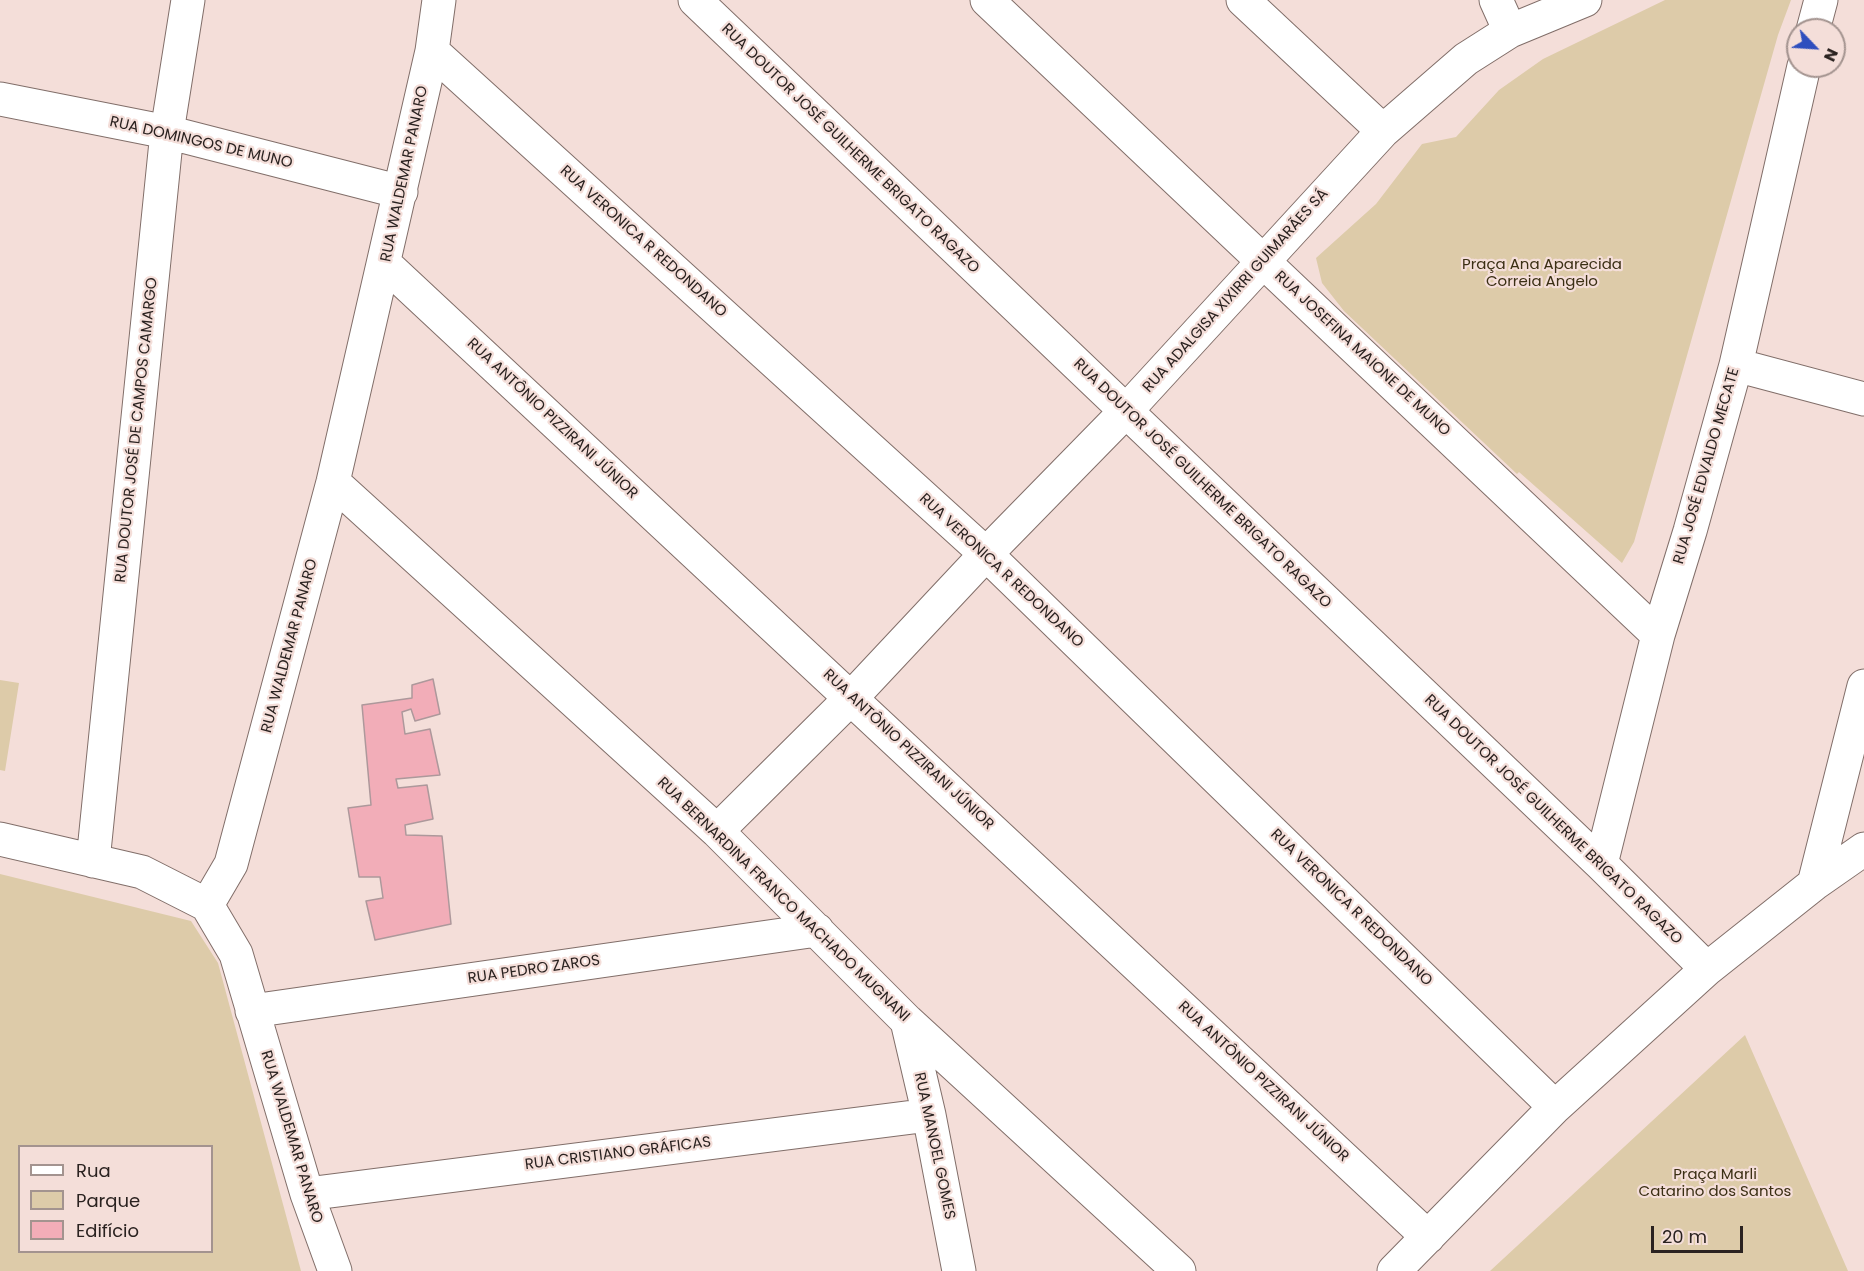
<!DOCTYPE html>
<html>
<head>
<meta charset="utf-8">
<style>
  body { margin:0 }
  #map { position:relative; width:1864px; height:1271px; overflow:hidden; background:#f4ded9; font-family:Poppins,sans-serif }
  canvas { display:block }
  .legend { position:absolute; left:18px; top:1145px; width:195px; height:108px; box-sizing:border-box; background:#f4ded9; border:2px solid #a3938f; margin:0; padding:8px 10px; list-style:none; font-size:18px; color:#2a2220 }
  .legend li { display:flex; align-items:center; gap:12px; height:30px }
  .legend b { width:30px; border:2px solid #a3938f }
  .north { position:absolute; left:1786px; top:18px; width:60px; height:60px; box-sizing:border-box; background:#f4ded9; border:2px solid #a3938f; border-radius:50%; rotate:115deg; font-size:16px; font-weight:700; line-height:24px; text-align:center; color:#2a2220 }
  .north::after { content:''; display:block; margin:auto; width:21px; height:27px; background:#2e4ebe; clip-path:polygon(50% 0,100% 100%,50% 72%,0 100%) }
  .scale { position:absolute; left:1651px; top:1226px; width:92px; height:27px; box-sizing:border-box; border:3px solid #2a2220; border-top:0; padding-left:8px; font-size:18px; line-height:21px; white-space:nowrap; color:#2a2220; -webkit-text-stroke:4px #f4ded9; paint-order:stroke }
</style>
</head>
<body>
<div id="map">
<canvas width="1864" height="1271"></canvas>
<ul class="legend">
<li><b style="height:8px;background:#fff"></b>Rua</li>
<li><b style="height:16px;background:#ddcba9"></b>Parque</li>
<li><b style="height:16px;background:#f2adb8"></b>Edifício</li>
</ul>
<div class="north">N</div>
<div class="scale">20 m</div>
</div>
<script>
const context = document.querySelector('canvas').getContext('2d');
context.lineJoin = 'round';
function paint(path, color) { context.fillStyle = color; context.fill(path, 'evenodd'); }
const poly = rows => new Path2D(rows.map(r => 'M' + r).join(''));
function stroke(path, color, width, dash) { context.strokeStyle = color; context.lineWidth = width; context.lineCap = dash ? 'butt' : 'round'; context.setLineDash(dash || []); context.stroke(path); }
function label(font, color, halo, rows, align = 'center') {
  context.font = font + ' Poppins,sans-serif'; context.lineWidth = 4.5; context.setLineDash([]); context.textBaseline = 'middle'; context.strokeStyle = halo; context.fillStyle = color; for (const [text, x, y, turn = 0] of rows) {
    context.save(); context.translate(x, y); context.rotate((+turn || 0) * Math.PI / 180); context.textAlign = isNaN(turn) ? turn : align; if (halo) context.strokeText(text, 0, 0); context.fillText(text, 0, 0); context.restore();
  }
}
paint(poly([
  [1665,0,1791,0,1778,35,1634,542,1622,563,1519,472,1517,474,1344,311,1322,283,1316,258,1376,204,1422,144,1456,137,1499,90,1543,59],
  [0,680,19,683,5,771,0,770],
  [0,874,191,921,218,963,301,1271,0,1271],
  [212,1146,212,1252,20,1252,20,1146],
  [1745,1035,1848,1271,1490,1271]
]), '#ddcba9');
const building = poly([
  [433,679,440,714,415,721,411,709,402,712,405,734,430,729,440,775,396,779,398,788,427,785,433,819,405,825,406,835,442,836,451,924,375,940,366,901,383,898,380,877,359,877,348,808,371,805,362,705,412,698,412,685,433,679]
]);
paint(building, '#f2adb8');
stroke(building, '#ad989b', 1.5);
const minor = poly([
  [695,0,1601,864,1707,969],
  [987,0,1658,635],
  [1243,0,1383,131],
  [1496,0,1510,31],
  [1813,30,1821,0],
  [432,51,986,554,1555,1107],
  [0,99,167,132,401,192],
  [385,264,1428,1237],
  [1736,365,1864,399],
  [333,482,717,831,907,1021,1179,1271],
  [717,831,852,697,986,554,1125,412,1383,131,1466,59,1510,31,1585,0],
  [0,839,142,872,207,905],
  [93,861,167,132,188,0],
  [1601,864,1658,635,1690,531,1736,365,1804,66],
  [1814,884,1864,686],
  [207,905,231,864,333,482,432,51,439,0],
  [207,905,236,954,307,1194,335,1271],
  [252,1011,817,930],
  [907,1021,929,1115,959,1271],
  [307,1194,929,1115],
  [1394,1271,1555,1107,1707,969,1814,884,1864,849]
]);
stroke(minor, '#816e69', 35);
stroke(minor, '#fff', 33);
label('15px', '#2a2220', '#f4ded9', [
  ["RUA DOMINGOS DE MUNO",201,143,13],
  ["RUA DOUTOR JOSÉ GUILHERME BRIGATO RAGAZO",850,149,44],
  ["RUA WALDEMAR PANARO",405,174,-78],
  ["RUA VERONICA R REDONDANO",643,242,42],
  ["RUA ADALGISA XIXIRRI GUIMARÃES SÁ",1236,291,-48],
  ["RUA JOSEFINA MAIONE DE MUNO",1362,354,43],
  ["RUA ANTÔNIO PIZZIRANI JÚNIOR",552,419,43],
  ["RUA DOUTOR JOSÉ DE CAMPOS CAMARGO",137,430,-84],
  ["RUA JOSÉ EDVALDO MECATE",1707,466,-74],
  ["RUA DOUTOR JOSÉ GUILHERME BRIGATO RAGAZO",1202,484,44],
  ["RUA VERONICA R REDONDANO",1001,571,43],
  ["RUA WALDEMAR PANARO",290,646,-75],
  ["RUA ANTÔNIO PIZZIRANI JÚNIOR",908,750,43],
  ["RUA DOUTOR JOSÉ GUILHERME BRIGATO RAGAZO",1553,820,44],
  ["RUA BERNARDINA FRANCO MACHADO MUGNANI",783,900,44],
  ["RUA VERONICA R REDONDANO",1351,908,44],
  ["RUA PEDRO ZAROS",534,970,-8],
  ["RUA ANTÔNIO PIZZIRANI JÚNIOR",1263,1082,43],
  ["RUA WALDEMAR PANARO",291,1137,73],
  ["RUA MANOEL GOMES",934,1146,78],
  ["RUA CRISTIANO GRÁFICAS",618,1154,-7]
]);
label('15px', '#3b2f14', '#f4ded9', [
  ["Praça Ana Aparecida",1542,265],
  ["Correia Angelo",1542,282],
  ["Praça Marli",1715,1175],
  ["Catarino dos Santos",1715,1192]
]);
</script>
</body>
</html>
